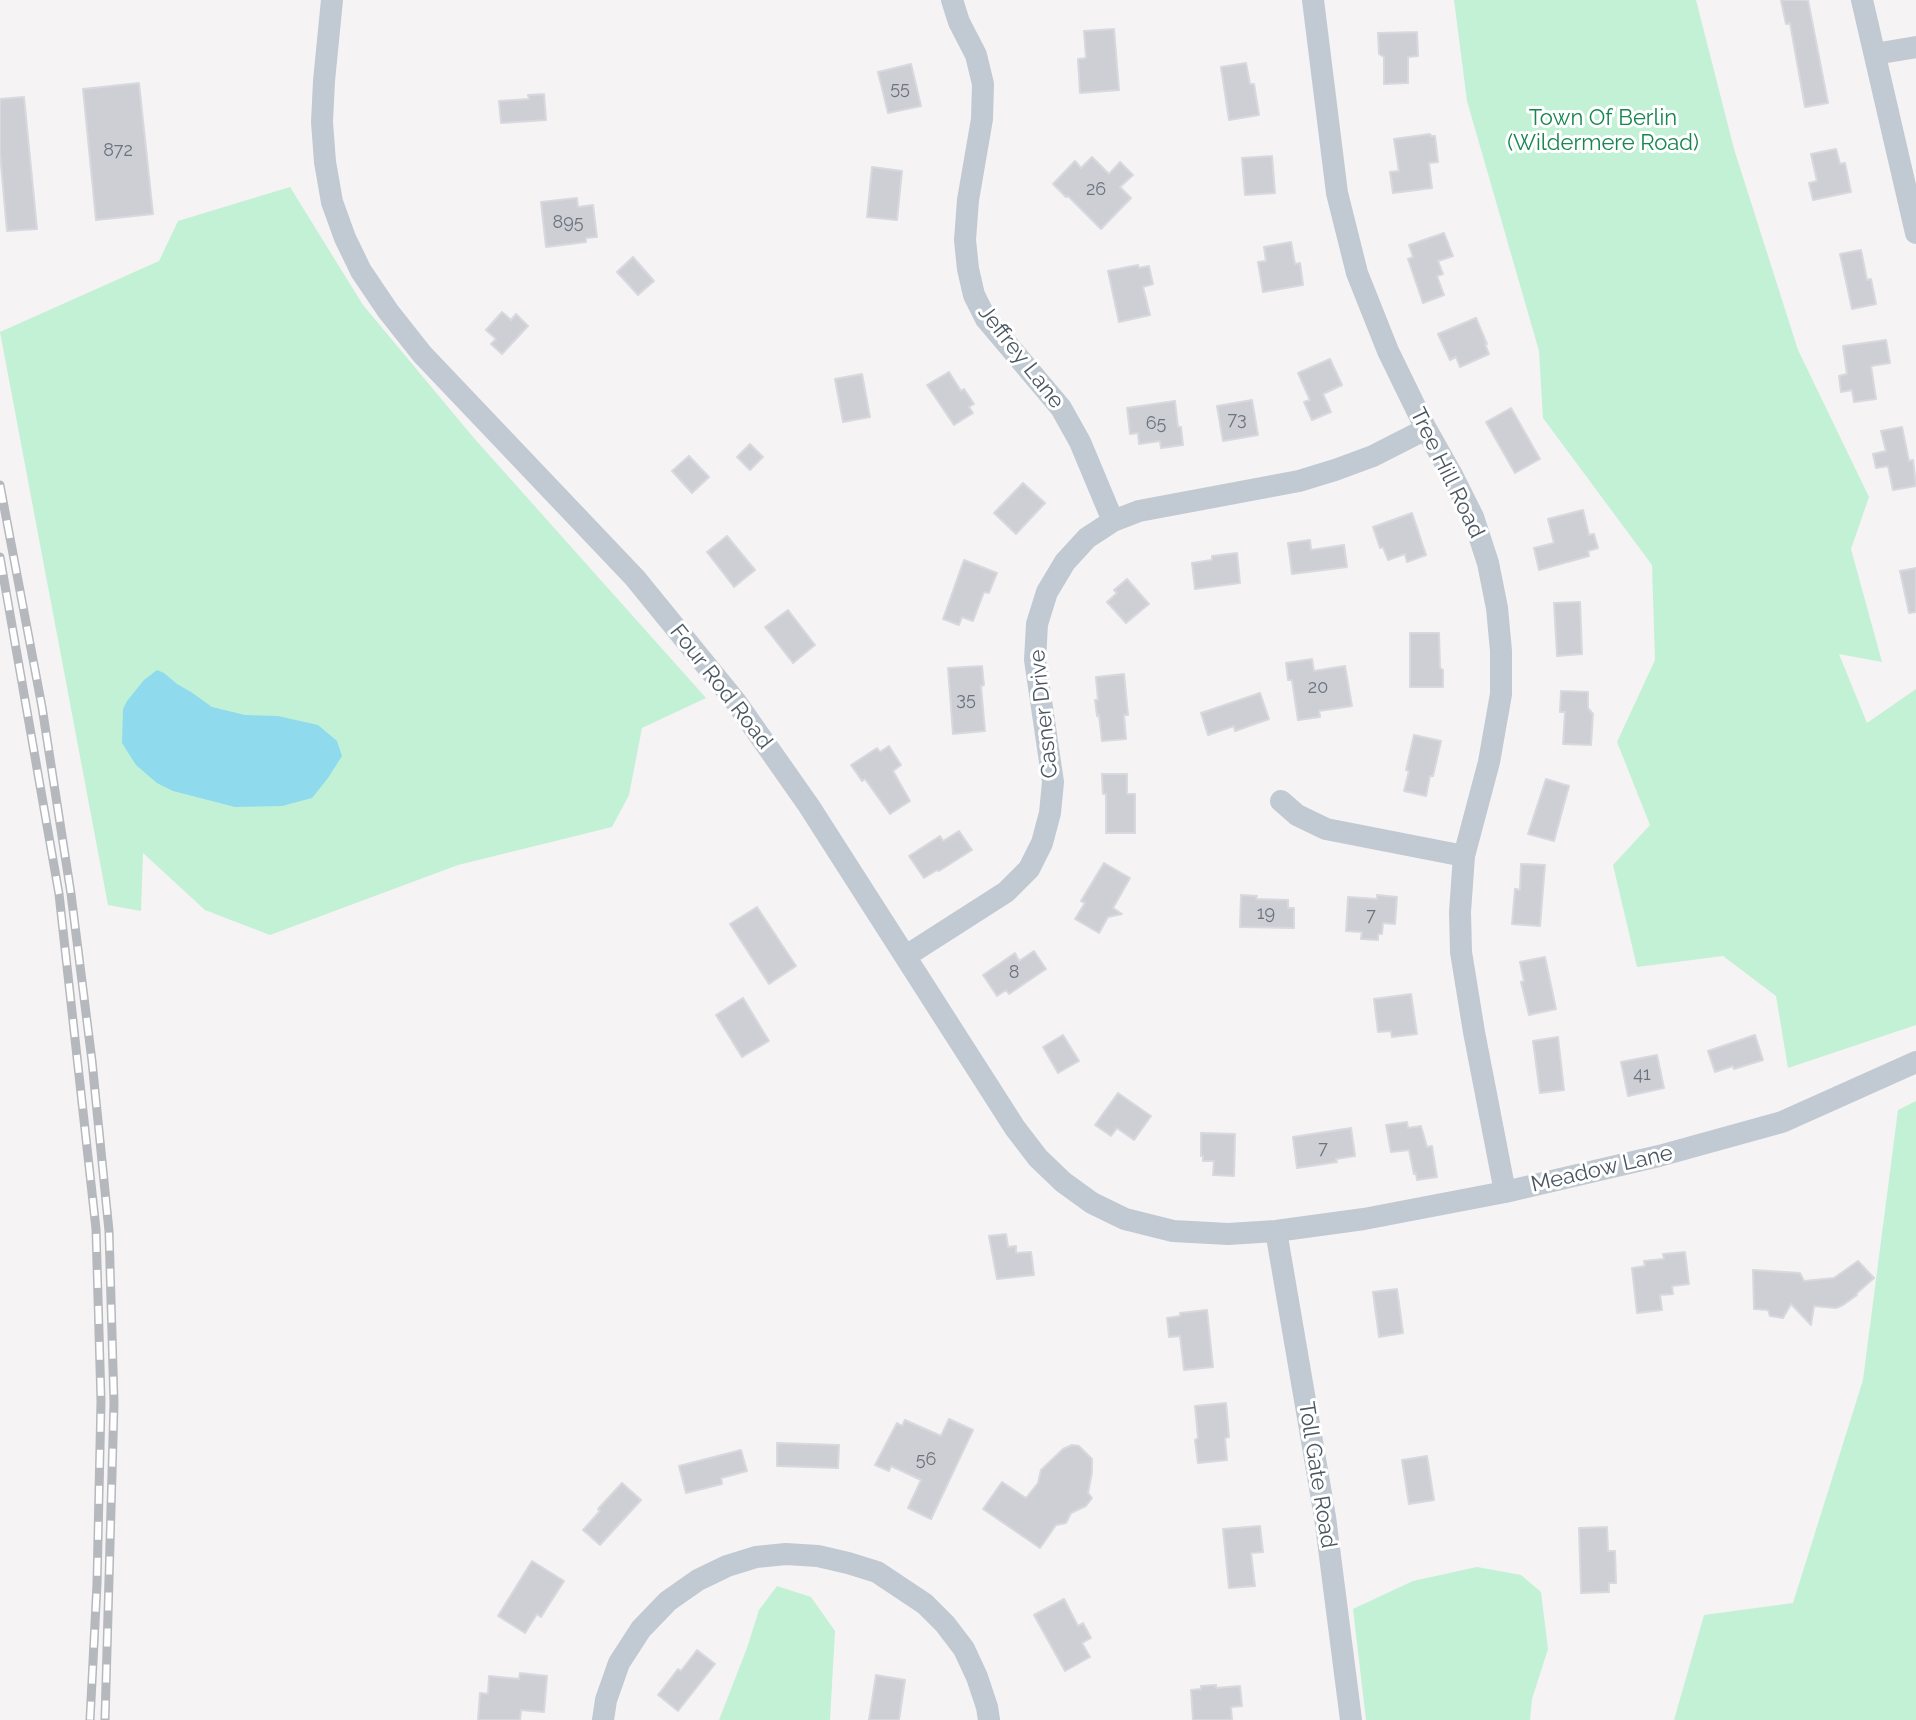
<!DOCTYPE html>
<html>
<head>
<meta charset="utf-8">
<style>
  body { margin:0 }
  canvas { display:block; background:#f5f3f3 }
</style>
</head>
<body>
<canvas width="1916" height="1720"></canvas>
<script>
const context = document.querySelector('canvas').getContext('2d');
context.lineJoin = 'round';
function paint(path, color) { context.fillStyle = color; context.fill(path, 'evenodd'); }
const poly = rows => new Path2D(rows.map(r => 'M' + r).join(''));
function stroke(path, color, width, dash) { context.strokeStyle = color; context.lineWidth = width; context.lineCap = dash ? 'butt' : 'round'; context.setLineDash(dash || []); context.stroke(path); }
function label(font, color, halo, rows, align = 'center') {
  context.font = font + ' Raleway,sans-serif'; context.lineWidth = 6; context.setLineDash([]); context.textBaseline = 'middle'; context.strokeStyle = halo; context.fillStyle = color; for (const [text, x, y, turn = 0] of rows) {
    context.save(); context.translate(x, y); context.rotate((+turn || 0) * Math.PI / 180); context.textAlign = isNaN(turn) ? turn : align; if (halo) context.strokeText(text, 0, 0); context.fillText(text, 0, 0); context.restore();
  }
}
paint(poly([
  [1454,0,1696,0,1734,149,1798,350,1869,497,1851,549,1882,662,1839,654,1867,723,1916,689,1916,1025,1788,1068,1776,996,1723,956,1637,967,1613,865,1650,825,1617,742,1655,660,1652,565,1543,418,1539,351,1467,101],
  [290,187,363,305,473,437,706,698,642,728,629,795,612,827,458,865,270,935,205,910,143,853,141,911,108,905,0,332,159,261,178,221],
  [1916,1101,1916,1720,1674,1720,1704,1615,1793,1603,1863,1380,1898,1110],
  [1477,1567,1521,1575,1541,1592,1548,1649,1532,1699,1530,1720,1366,1720,1353,1609,1413,1581],
  [777,1586,811,1597,835,1631,830,1720,719,1720,747,1648,759,1610]
]), '#c3f1d5');
paint(poly([
  [157,670,164,673,177,684,191,692,212,707,245,715,278,716,318,725,337,741,342,756,328,778,312,798,282,806,235,807,173,791,157,783,136,765,122,743,123,709,127,701,144,680]
]), '#90daee');
const building = poly([
  [1781,0,1808,0,1828,103,1805,107,1790,23,1786,24,1781,0],
  [1114,29,1119,90,1080,93,1078,59,1086,58,1084,31,1114,29],
  [1417,32,1418,56,1408,57,1408,83,1384,84,1384,57,1379,54,1378,33,1417,32],
  [1246,63,1250,84,1254,84,1259,115,1229,120,1221,67,1246,63],
  [911,64,921,106,888,113,878,72,911,64],
  [139,83,153,214,96,220,83,89,139,83],
  [544,94,546,120,501,123,499,101,529,99,528,95,544,94],
  [24,97,37,229,7,231,0,153,0,99,24,97],
  [1430,134,1431,136,1435,136,1438,162,1429,163,1432,188,1393,193,1390,172,1399,171,1394,139,1430,134],
  [1836,149,1840,164,1845,163,1851,192,1813,200,1809,183,1817,181,1811,154,1836,149],
  [1272,156,1275,193,1245,195,1242,158,1272,156],
  [1092,157,1109,174,1120,162,1133,175,1120,187,1131,198,1101,229,1068,196,1066,197,1053,184,1075,161,1081,168,1092,157],
  [872,167,902,171,897,220,867,217,872,167],
  [577,198,578,207,593,205,597,237,586,238,586,242,546,247,541,202,577,198],
  [1444,233,1453,256,1438,261,1443,274,1437,276,1444,295,1423,303,1408,259,1413,257,1409,245,1444,233],
  [1291,242,1295,264,1300,263,1303,285,1263,292,1258,262,1266,261,1264,247,1291,242],
  [1861,250,1867,280,1871,279,1876,304,1852,309,1840,254,1861,250],
  [633,257,654,281,638,295,617,272,633,257],
  [1138,265,1139,268,1149,266,1153,284,1143,287,1150,315,1119,322,1108,271,1138,265],
  [502,312,511,320,516,314,528,326,502,354,491,344,496,339,486,330,502,312],
  [1476,318,1487,344,1485,344,1489,354,1460,367,1456,357,1450,360,1438,334,1476,318],
  [1886,340,1890,363,1871,366,1876,399,1854,402,1852,390,1841,392,1839,376,1847,374,1843,346,1886,340],
  [1330,359,1342,385,1323,394,1331,412,1312,420,1304,402,1310,400,1298,373,1330,359],
  [949,372,961,391,964,389,974,404,969,407,973,413,954,425,927,385,949,372],
  [862,374,870,417,843,422,835,379,862,374],
  [1252,400,1258,435,1223,441,1217,406,1252,400],
  [1175,401,1178,427,1181,427,1183,445,1161,448,1160,441,1139,444,1138,433,1130,434,1127,408,1175,401],
  [1511,408,1540,459,1515,473,1486,422,1511,408],
  [1902,427,1909,461,1913,460,1916,486,1893,490,1888,466,1876,468,1873,454,1886,451,1881,431,1902,427],
  [750,444,763,457,750,470,737,457,750,444],
  [689,456,709,477,692,493,672,471,689,456],
  [1023,483,1045,503,1016,534,994,513,1023,483],
  [1583,510,1589,535,1594,534,1598,548,1588,551,1589,556,1539,570,1534,548,1554,543,1548,519,1583,510],
  [1412,513,1426,555,1407,562,1405,554,1388,560,1383,547,1380,548,1373,527,1412,513],
  [727,536,755,570,734,587,707,552,727,536],
  [1310,540,1311,550,1344,545,1347,567,1292,574,1288,543,1310,540],
  [1237,553,1240,583,1195,589,1192,563,1212,560,1212,556,1237,553],
  [964,560,997,573,989,593,984,592,973,621,962,617,959,625,943,619,964,560],
  [1916,568,1916,612,1909,613,1900,571,1916,568],
  [1127,579,1149,604,1126,623,1107,602,1117,593,1114,590,1127,579],
  [1580,602,1582,654,1557,656,1554,603,1580,602],
  [788,610,815,645,793,663,765,627,788,610],
  [1410,633,1439,633,1440,668,1443,670,1443,687,1410,687,1410,633],
  [1312,659,1314,671,1345,666,1352,706,1319,711,1320,717,1298,720,1292,680,1288,680,1286,663,1312,659],
  [982,666,984,685,981,686,985,731,953,734,948,668,982,666],
  [1124,674,1128,715,1124,715,1126,739,1102,741,1099,715,1097,716,1095,700,1098,700,1096,677,1124,674],
  [1561,691,1588,692,1588,708,1593,714,1591,745,1563,744,1565,712,1560,712,1561,691],
  [1260,693,1269,719,1235,731,1234,726,1208,735,1201,713,1260,693],
  [1414,735,1441,741,1433,776,1430,776,1426,796,1404,791,1409,771,1406,770,1414,735],
  [889,746,901,765,893,771,910,801,890,814,865,779,862,781,851,765,877,748,880,752,889,746],
  [1102,774,1127,774,1127,794,1135,794,1135,833,1106,833,1106,794,1103,794,1102,774],
  [1546,779,1569,786,1554,841,1528,834,1546,779],
  [959,831,972,850,939,871,937,870,924,878,909,856,940,836,943,841,959,831],
  [1104,863,1130,878,1113,908,1122,914,1108,917,1099,933,1075,919,1085,903,1081,901,1104,863],
  [1521,864,1545,865,1540,926,1512,924,1515,889,1520,890,1521,864],
  [1241,895,1257,896,1256,899,1288,900,1288,908,1294,908,1294,928,1240,927,1241,895],
  [1377,895,1397,897,1395,924,1383,923,1382,934,1378,934,1378,940,1361,939,1362,932,1346,931,1348,897,1377,899,1377,895],
  [757,907,796,966,769,984,730,924,757,907],
  [1034,951,1046,969,1009,994,1006,990,997,996,983,975,1015,953,1019,961,1034,951],
  [1545,957,1556,1009,1529,1015,1521,982,1524,981,1520,962,1545,957],
  [1411,994,1417,1034,1392,1037,1391,1031,1378,1032,1374,999,1411,994],
  [743,998,769,1041,742,1057,716,1015,743,998],
  [1063,1035,1079,1061,1058,1073,1043,1047,1063,1035],
  [1755,1035,1763,1060,1734,1069,1733,1066,1715,1072,1708,1051,1755,1035],
  [1558,1037,1564,1090,1540,1093,1533,1041,1558,1037],
  [1657,1055,1664,1088,1628,1096,1621,1062,1657,1055],
  [1118,1093,1151,1116,1134,1140,1117,1128,1111,1136,1095,1125,1118,1093],
  [1407,1122,1408,1128,1421,1126,1427,1147,1432,1146,1437,1177,1417,1180,1416,1173,1414,1174,1409,1150,1391,1152,1386,1125,1407,1122],
  [1351,1128,1355,1156,1336,1159,1337,1162,1297,1168,1293,1137,1351,1128],
  [1201,1133,1235,1134,1234,1176,1213,1175,1214,1161,1203,1161,1203,1156,1201,1156,1201,1133],
  [1006,1234,1008,1247,1016,1246,1016,1253,1031,1252,1034,1275,997,1279,989,1236,1006,1234],
  [1685,1252,1689,1284,1672,1286,1673,1294,1660,1295,1662,1310,1637,1313,1632,1268,1645,1266,1644,1261,1664,1259,1663,1254,1685,1252],
  [1858,1261,1874,1278,1857,1293,1857,1295,1843,1305,1836,1308,1814,1306,1811,1325,1791,1304,1783,1318,1770,1316,1768,1310,1754,1309,1753,1270,1800,1273,1804,1281,1834,1278,1858,1261],
  [1397,1289,1403,1333,1379,1337,1373,1292,1397,1289],
  [1207,1310,1213,1367,1184,1370,1180,1336,1169,1337,1167,1318,1180,1316,1180,1313,1207,1310],
  [1226,1403,1229,1437,1225,1438,1227,1460,1198,1463,1195,1440,1198,1438,1195,1406,1226,1403],
  [949,1419,973,1430,931,1519,908,1508,921,1480,891,1466,889,1471,875,1465,897,1423,902,1426,905,1420,941,1436,949,1419],
  [777,1443,839,1445,838,1468,777,1466,777,1443],
  [1072,1445,1079,1446,1092,1459,1092,1472,1088,1493,1092,1498,1086,1506,1071,1513,1066,1523,1056,1525,1040,1548,983,1509,1002,1482,1026,1498,1038,1483,1041,1470,1063,1449,1072,1445],
  [741,1450,747,1471,721,1478,722,1484,686,1493,679,1466,741,1450],
  [1427,1456,1434,1500,1409,1504,1402,1460,1427,1456],
  [622,1483,641,1500,600,1545,583,1530,600,1511,598,1509,622,1483],
  [1260,1526,1263,1552,1251,1553,1255,1586,1229,1588,1223,1529,1260,1526],
  [1607,1527,1608,1551,1615,1551,1616,1583,1609,1583,1609,1592,1581,1593,1579,1528,1607,1527],
  [532,1561,564,1581,541,1617,537,1614,525,1633,498,1616,532,1561],
  [1064,1599,1078,1626,1083,1623,1091,1638,1082,1643,1090,1657,1065,1671,1034,1615,1064,1599],
  [697,1650,715,1664,678,1711,658,1695,678,1669,681,1671,697,1650],
  [520,1673,547,1676,544,1712,521,1710,520,1720,478,1720,480,1693,488,1694,489,1676,519,1679,520,1673],
  [876,1675,905,1680,899,1720,869,1720,876,1675],
  [1216,1685,1216,1688,1240,1686,1242,1706,1231,1707,1232,1720,1193,1720,1191,1690,1201,1689,1201,1686,1216,1685]
]);
paint(building, '#cdcfd5');
stroke(building, '#d7d9de', 2);
stroke(poly([
  [332,0,324,81,322,122,325,162,332,202,345,238,361,271,388,311,422,354,635,578,736,702,809,806,1015,1128,1038,1158,1063,1182,1092,1203,1125,1219,1173,1231,1228,1234,1276,1231,1364,1219,1505,1192,1659,1156,1782,1122,1916,1062],
  [952,0,959,22,976,55,983,84,982,119,968,200,965,240,968,269,974,295,986,319,1061,408,1080,442,1113,521],
  [1313,0,1337,193,1357,273,1388,351,1426,429,1452,475,1473,517,1488,563,1497,608,1501,651,1501,694,1489,762,1464,856,1460,912,1461,952,1474,1032,1505,1192],
  [1862,0,1916,233],
  [1875,54,1916,47],
  [1281,801,1297,815,1326,829,1464,856],
  [906,956,1006,892,1029,869,1042,843,1050,813,1053,782,1035,660,1037,624,1047,592,1065,562,1087,538,1113,521,1139,511,1299,481,1335,470,1373,456,1426,429],
  [1276,1231,1325,1517,1351,1720],
  [603,1720,606,1700,619,1663,641,1629,668,1601,698,1580,727,1566,756,1557,786,1554,818,1556,848,1563,877,1572,925,1604,945,1624,964,1649,977,1677,987,1707,989,1720]
]), '#c1cad2', 22);
const rail = poly([
  [0,485,42,707,71,894,92,1061,109,1231,114,1403,105,1720],
  [0,557,59,894,96,1229,101,1401,97,1584,90,1720]
]);
stroke(rail, '#b5b8bd', 9);
stroke(rail, '#fff', 6, [18]);
label('18px', '#6b747e', null, [
  ["55",900,89],
  ["872",118,151],
  ["26",1096,190],
  ["895",568,223],
  ["73",1237,420],
  ["65",1156,424],
  ["20",1318,688],
  ["35",966,700],
  ["19",1266,914],
  ["7",1371,916],
  ["8",1014,973],
  ["41",1642,1075],
  ["7",1323,1149],
  ["56",926,1460]
]);
label('22px', '#17864f', '#fff', [
  ["Town Of Berlin",1603,118],
  ["(Wildermere Road)",1603,143]
]);
label('22px', '#4a5661', '#fff', [
  ["Jeffrey Lane",1021,357,52],
  ["Tree Hill Road",1447,473,64],
  ["Four Rod Road",721,687,52],
  ["Casner Drive",1044,714,-96],
  ["Meadow Lane",1602,1169,-13],
  ["Toll Gate Road",1317,1475,81]
]);
</script>
</body>
</html>
